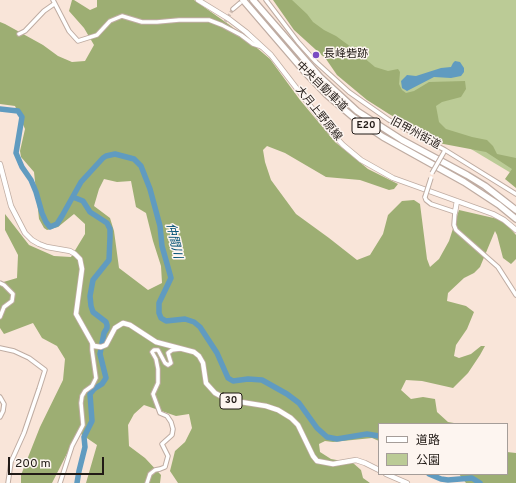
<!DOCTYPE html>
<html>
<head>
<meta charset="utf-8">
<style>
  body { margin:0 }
  #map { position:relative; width:516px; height:483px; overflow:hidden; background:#f9e5d9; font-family:Overpass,"Noto Sans JP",sans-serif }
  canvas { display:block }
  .legend { position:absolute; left:378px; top:423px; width:130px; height:52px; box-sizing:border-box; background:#fdf5f0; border:1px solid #a59d99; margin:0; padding:5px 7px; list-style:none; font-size:12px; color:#211a16 }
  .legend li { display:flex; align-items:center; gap:8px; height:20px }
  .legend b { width:20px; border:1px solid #a59d99 }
  .scale { position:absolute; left:8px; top:457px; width:96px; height:18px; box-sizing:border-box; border:2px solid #211a16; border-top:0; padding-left:5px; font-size:12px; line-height:14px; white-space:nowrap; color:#211a16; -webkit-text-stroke:3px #fdf5f0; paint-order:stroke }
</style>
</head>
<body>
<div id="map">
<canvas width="516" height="483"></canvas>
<ul class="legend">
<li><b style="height:5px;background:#fff"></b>道路</li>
<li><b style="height:11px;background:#bbcb96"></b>公園</li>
</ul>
<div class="scale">200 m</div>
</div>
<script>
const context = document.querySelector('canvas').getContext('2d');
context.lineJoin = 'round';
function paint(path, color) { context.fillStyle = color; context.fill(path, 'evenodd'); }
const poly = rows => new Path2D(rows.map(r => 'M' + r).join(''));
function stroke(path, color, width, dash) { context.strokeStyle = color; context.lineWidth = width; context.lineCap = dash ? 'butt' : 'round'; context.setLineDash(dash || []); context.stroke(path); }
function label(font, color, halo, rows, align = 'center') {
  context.font = font + ' Overpass,"Noto Sans JP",sans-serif'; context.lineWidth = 3; context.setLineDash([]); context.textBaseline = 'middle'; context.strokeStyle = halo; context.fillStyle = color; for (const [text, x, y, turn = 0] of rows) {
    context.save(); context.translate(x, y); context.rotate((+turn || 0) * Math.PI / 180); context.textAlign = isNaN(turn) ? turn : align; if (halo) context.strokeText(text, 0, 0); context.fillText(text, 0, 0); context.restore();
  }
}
paint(poly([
  [279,0,516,0,516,176,379,94]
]), '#bbcb96');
paint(poly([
  [72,0,74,0,90,10,97,7,97,0,194,0,231,26,270,59,300,100,335,142,368,169,398,184,394,189,389,190,360,180,326,177,285,153,267,146,263,150,265,162,271,180,296,214,329,238,357,260,370,255,383,234,388,215,402,201,414,200,420,204,427,259,430,267,439,259,449,241,459,210,498,219,507,225,516,235,516,259,511,264,503,258,497,235,495,231,480,267,474,273,464,278,448,293,447,301,466,306,474,312,467,329,456,345,454,356,459,358,471,354,481,346,485,346,480,355,468,373,453,388,422,381,406,380,401,390,411,399,423,397,435,399,437,412,448,422,460,424,379,424,379,441,372,438,333,442,325,441,319,444,320,452,331,459,353,463,361,470,363,478,370,483,178,483,170,471,175,451,185,442,192,428,189,414,176,416,144,405,134,414,128,425,129,446,145,458,161,475,160,483,86,483,97,445,78,432,52,483,21,483,21,475,40,427,63,380,65,359,57,346,42,338,33,323,4,334,0,328,0,283,17,278,18,255,5,230,5,214,29,245,54,256,71,257,85,234,85,224,74,214,58,227,47,230,44,228,39,219,34,172,21,157,20,151,25,129,15,106,0,104,0,22,5,24,43,45,58,56,72,62,85,61,94,45,84,28,69,11],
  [104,179,117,182,131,181,136,207,146,213,153,241,161,266,162,283,148,290,119,268,114,231,110,218,94,206,99,189],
  [273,0,292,0,307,14,313,22,324,30,336,36,351,47,375,67,388,71,398,69,400,72,399,84,402,90,406,93,414,91,429,82,465,81,466,89,461,97,442,102,436,106,439,122,446,129,472,137,487,140,493,146,497,154,516,158,516,188,505,179,512,169,486,152,433,142,412,127,389,114,367,100,337,75,326,59,294,30],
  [507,452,516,453,516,483,466,483,459,474,507,474]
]), '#9dae73');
paint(poly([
  [455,61,460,62,464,68,464,72,461,76,451,78,434,77,407,91,402,88,401,81,407,75,416,76,441,68,451,67,453,63]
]), '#609bc0');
stroke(poly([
  [0,109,18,111,22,117,16,153,22,167,31,180,36,192,42,213,46,222,50,227,57,224,62,216,81,182,103,158,106,156,115,154,134,159,141,166,150,189,160,226,162,246,171,278,159,303,159,313,161,318,166,321,185,319,194,322,200,327,217,353,228,378,233,381,248,379,262,380,287,394,299,403,317,428,327,437,337,439,367,434,379,436],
  [73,197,83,201,90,212,107,223,110,229,110,237,109,260,93,280,90,296,91,306,93,312,106,322,107,325,107,328,104,333,100,354,106,378,102,384,94,389,90,394,92,421,84,437,85,447,79,471,77,483],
  [429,474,441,479,448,480,472,478,480,483]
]), '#609bc0', 5.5);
stroke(poly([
  [225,22,233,9]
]), '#cebcb2', 3.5, [3.5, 2]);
const minor = poly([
  [53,0,69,31,78,41,97,35,110,21,122,16,142,22,157,22,179,20,209,20,222,25,241,35,253,44,262,47],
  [266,0,298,42,316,62,349,92,389,120,445,150,516,194],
  [233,9,240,3],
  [19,34,25,31,44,11,54,4],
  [425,197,426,200,431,204,455,212,454,225,456,230,498,267,516,295],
  [0,283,4,285,13,294,12,301,4,307,0,317],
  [0,348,14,351,29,358,45,370,39,389,24,433,11,462,8,483],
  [0,397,4,404,3,411,0,417],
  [60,483,72,446,83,425,81,403,82,396,85,391,92,386,96,378,92,350,92,344],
  [147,483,150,474,155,470,160,469,165,467,168,456,162,444,172,435,173,429,171,422,167,416,160,413,153,394,158,383,158,369,156,359,152,352,154,350,158,350,165,363,168,365,171,363,168,353,172,350,180,349]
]);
const major = poly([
  [198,0,229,19,246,32,271,55,328,129,343,145,361,160,393,178,493,214,504,220,516,230],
  [0,164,11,206,25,233,32,240,39,244,47,247,70,251,75,254,80,259,82,269,76,314,94,346,101,347,106,345,115,328,123,323,130,325,156,342,194,352,199,356,203,363,206,383,215,393,228,400,266,406,278,410,291,418,298,425,313,456,317,461,333,464,356,460,365,463,379,470],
  [455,212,457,201],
  [386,474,407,483]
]);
const highway = poly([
  [243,0,304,71,327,95,353,117,383,137,464,182,499,205,516,219],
  [253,0,320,77,357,111,402,140,467,175,485,186,516,210]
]);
stroke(minor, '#bfaca2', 5.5);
stroke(major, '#bfaca2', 6);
stroke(highway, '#bfaca2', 8);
stroke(minor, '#fff', 3.5);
stroke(major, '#fff', 4.5);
stroke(highway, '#fff', 5.5);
const minorBridge = poly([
  [432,173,444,152],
  [425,197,431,178]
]);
stroke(minorBridge, '#bfaca2', 5.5, []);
stroke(minorBridge, '#fff', 3.5);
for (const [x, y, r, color] of [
  [316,55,4,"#7b4bc3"]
]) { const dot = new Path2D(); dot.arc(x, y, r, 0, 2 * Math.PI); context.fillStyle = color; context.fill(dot); stroke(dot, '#fdf5f0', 1.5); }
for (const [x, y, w] of [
  [366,126,28],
  [231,401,22]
]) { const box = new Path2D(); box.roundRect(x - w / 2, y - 8, w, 16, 3); context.fillStyle = '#fdf5f0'; context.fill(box); stroke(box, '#211a16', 1); }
label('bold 10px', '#211a16', null, [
  ["E20",366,126],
  ["30",231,401]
]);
label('11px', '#211a16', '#fdf5f0', [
  ["長峰砦跡",324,55]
], 'left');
label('11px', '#211a16', '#fdf5f0', [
  ["中央自動車道",321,87,44],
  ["大月上野原線",318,114,51],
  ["旧甲州街道",415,134,28]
]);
label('italic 12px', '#005074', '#fdf5f0', [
  ["仲間川",173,241,77]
]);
</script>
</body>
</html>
